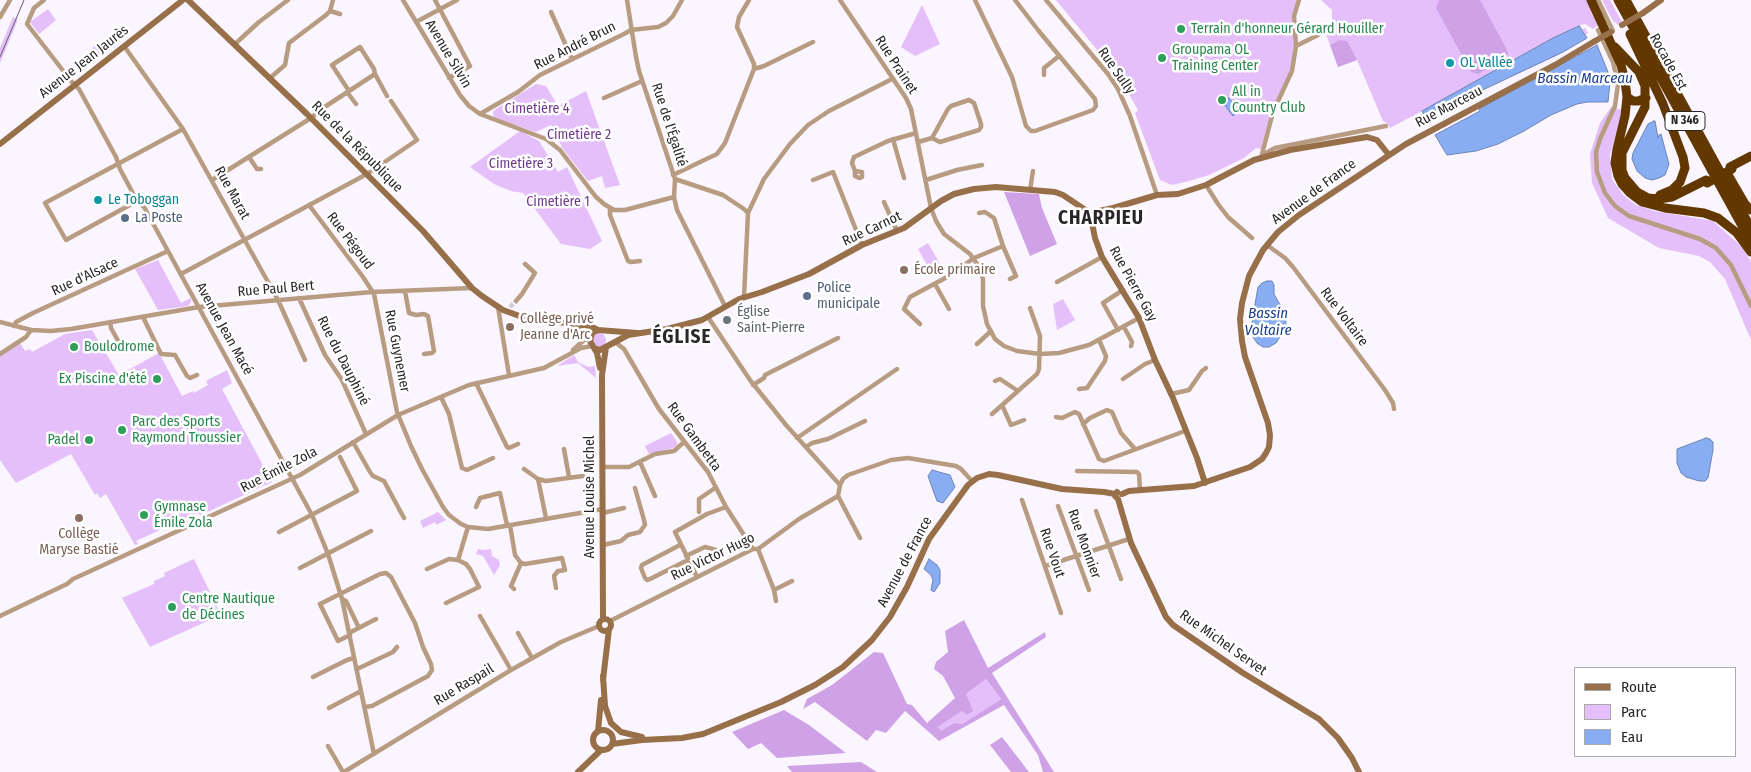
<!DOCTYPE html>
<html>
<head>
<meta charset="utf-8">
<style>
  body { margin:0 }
  #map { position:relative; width:1751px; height:772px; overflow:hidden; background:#faf5fe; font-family:"Fira Sans Condensed",sans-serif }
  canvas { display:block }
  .legend { position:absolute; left:1574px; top:667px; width:162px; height:90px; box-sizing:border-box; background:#fff; border:1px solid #a9a8aa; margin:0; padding:6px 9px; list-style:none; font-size:15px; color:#29262a }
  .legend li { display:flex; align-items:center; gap:10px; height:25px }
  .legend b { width:25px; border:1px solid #a9a8aa }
</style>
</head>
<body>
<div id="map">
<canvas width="1751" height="772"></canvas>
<ul class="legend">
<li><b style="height:6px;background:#976f49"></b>Route</li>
<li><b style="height:14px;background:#e4bffa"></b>Parc</li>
<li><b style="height:14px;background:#89adf2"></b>Eau</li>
</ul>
</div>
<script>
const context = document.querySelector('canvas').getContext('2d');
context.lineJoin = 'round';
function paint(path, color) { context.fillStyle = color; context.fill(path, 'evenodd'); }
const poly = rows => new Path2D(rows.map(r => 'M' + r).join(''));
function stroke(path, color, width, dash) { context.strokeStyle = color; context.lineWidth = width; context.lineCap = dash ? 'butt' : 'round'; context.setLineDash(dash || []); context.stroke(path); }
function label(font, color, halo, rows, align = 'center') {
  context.font = font + ' "Fira Sans Condensed",sans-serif'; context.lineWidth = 5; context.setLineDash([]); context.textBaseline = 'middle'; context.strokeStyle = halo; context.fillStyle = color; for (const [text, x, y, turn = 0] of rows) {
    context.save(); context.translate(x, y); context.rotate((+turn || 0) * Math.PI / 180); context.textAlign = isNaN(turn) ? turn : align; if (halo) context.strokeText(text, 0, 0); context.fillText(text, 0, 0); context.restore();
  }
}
paint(poly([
  [1056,0,1297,0,1293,17,1294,46,1292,64,1287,81,1271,112,1261,149,1256,148,1244,158,1209,175,1189,181,1172,185,1160,180,1135,113,1138,110,1126,89,1112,68],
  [1321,0,1587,0,1592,11,1591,12,1598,25,1593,29,1585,24,1580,25,1582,29,1585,28,1588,33,1585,35,1587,38,1554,57,1437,110,1434,110,1424,115,1422,111,1390,128,1388,124,1383,121,1357,60,1338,67,1325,31,1332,23,1332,10],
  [1602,0,1610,0,1622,22,1617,25,1616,22,1614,23],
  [922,5,940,44,915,56,901,47],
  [48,9,56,20,39,34,30,22],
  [13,17,17,19,17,22,0,63,0,48],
  [108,36,114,44,97,57,91,49],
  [536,84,546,86,558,106,586,91,620,185,605,188,602,176,588,181,563,149,551,125,536,132,494,118,493,112,496,109],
  [1611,107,1623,110,1610,155,1612,179,1623,195,1636,205,1655,211,1713,221,1743,248,1751,262,1751,340,1725,279,1710,262,1699,256,1659,248,1608,218,1592,183,1590,154,1600,123],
  [520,131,539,141,558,172,567,167,602,241,590,249,561,244,523,193,511,191,494,184,470,167],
  [928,243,940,264,930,270,918,249],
  [158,260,181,303,191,298,191,302,188,306,158,310,135,269],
  [1063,299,1075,320,1057,330,1053,304],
  [92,330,119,375,159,353,182,396,193,391,194,393,208,385,206,381,227,370,232,383,222,389,272,482,201,515,197,513,136,541,138,544,135,545,106,494,100,498,97,493,95,495,71,454,16,483,0,460,0,356,20,343,25,351,30,349,32,352,65,334],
  '592 340a7 7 0 1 1 14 0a7 7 0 1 1-14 0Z',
  [574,355,578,362,588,367,595,366,596,378,578,363,557,366],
  [671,433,677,442,677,445,673,448,649,454,645,446],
  [438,512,446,520,436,525,435,522,423,528,420,521],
  [478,549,483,550,491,549,492,556,499,560,500,565,494,575,483,556,476,554],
  [194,559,221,615,150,647,122,598,154,584,154,581,165,576,164,573],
  [986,679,1001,699,962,724,954,723,941,732,938,727,962,711,966,694]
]), '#e4bffa');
paint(poly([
  [1439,0,1480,0,1507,50,1508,54,1506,58,1478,74,1471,72,1436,8],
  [1340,40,1347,41,1357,60,1338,67,1330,45],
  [1004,192,1039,194,1042,208,1057,244,1030,256],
  [964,620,988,668,1045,632,1046,637,992,673,1054,772,1043,772,1038,755,1004,705,939,741,905,711,886,733,876,730,867,741,815,702,803,709,807,699,832,685,874,652,883,653,907,704,912,705,927,723,955,698,943,676,934,669,936,662,948,652,945,631],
  [986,679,1001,699,962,724,954,723,941,731,938,727,962,711,967,715,973,711,966,694],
  [784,710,809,725,846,753,777,758,761,743,748,749,732,732],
  [1002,737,1029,772,1011,772,990,745],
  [861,762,877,772,792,772,787,766]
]), '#cfa2e8');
const water = poly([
  [1579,26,1587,38,1563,52,1453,104,1424,115,1422,111,1553,38,1579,26],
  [1597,45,1608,72,1610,82,1608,102,1587,102,1577,104,1551,115,1524,131,1498,144,1476,151,1447,155,1435,135,1480,111,1479,109,1597,45],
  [1229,98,1239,111,1233,116,1223,103,1229,98],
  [1654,121,1655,121,1658,138,1659,135,1661,134,1669,164,1665,175,1659,178,1652,180,1645,178,1637,171,1632,159,1633,153,1648,124,1654,121],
  [1267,281,1272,281,1274,285,1274,294,1284,312,1286,322,1285,329,1276,343,1269,347,1263,347,1257,343,1253,337,1252,322,1258,287,1262,283,1267,281],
  [1706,438,1710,439,1713,442,1713,450,1708,478,1705,481,1699,481,1686,477,1681,473,1677,463,1677,449,1706,438],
  [932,470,950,475,955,487,943,503,937,501,928,476,932,470],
  [929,559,937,565,940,570,940,583,934,592,931,590,933,580,931,575,924,569,929,559]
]);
paint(water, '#89adf2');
stroke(water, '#6c84b6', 1);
stroke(poly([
  [510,307,516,301]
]), '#d0ccd4', 4.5, [4.5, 2]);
stroke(poly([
  [44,0,34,8,27,24,71,81,79,89,116,157,120,169,137,201,144,207,312,515,328,554,342,599,374,754],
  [403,0,460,95,469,106,480,114,546,139,560,150,596,197,604,204,614,210,625,210,674,197],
  [435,0,470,66,449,78],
  [627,0,636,57,639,71,675,179,674,197,677,210,725,306],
  [840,0,906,98,911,109,931,208,936,221,944,234,970,254,980,268,983,279,983,306,987,324,995,339,1004,346,1017,351,1040,354,1059,353,1089,345,1139,318],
  [975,0,1012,77,1026,126,1031,131,1035,131,1093,110,1096,106,1095,99,1038,30,1015,0],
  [1046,0,1108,74,1118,89,1130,116,1157,195],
  [1598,0,1613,31],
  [330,11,340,14],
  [551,12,572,59],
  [0,17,10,0],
  [416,22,457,0],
  [1598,30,1613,62,1618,84,1615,106,1600,139,1596,152,1597,172,1605,193,1615,206,1629,216,1700,239,1716,248,1731,265,1751,306],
  [235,44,259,22,288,0],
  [124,46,183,129,278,300,305,360],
  [1296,46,1318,35],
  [754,69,764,66,813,42],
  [375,74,387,96],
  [1044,75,1044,68,1059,56],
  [270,78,285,65,289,43,326,15,330,11,333,0],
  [347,92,356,104],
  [604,98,642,81],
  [480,114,518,92,540,75,624,34,631,30,658,27,666,23,673,16,682,0],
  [893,139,904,178],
  [918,142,932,138,948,109,951,106,969,100,974,103,981,124,981,127,979,130,940,142,932,138],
  [249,157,257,169,261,169],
  [1262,157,1266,153,1275,148,1386,126],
  [1261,158,1273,112,1292,71,1296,46,1294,16,1299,0],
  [855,171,855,176,859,178,862,177,862,172,855,171,852,163,854,157,888,141,916,133],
  [673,175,717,154,725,143,754,69,754,64,737,27,739,17,749,0],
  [675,179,723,195,744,209,748,213],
  [212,180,311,118,320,110,375,74,374,69,360,47,332,65,349,91],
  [813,180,833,172,862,245],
  [926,180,957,170,982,165],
  [1206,185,1218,204,1228,217,1252,238],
  [1030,190,1033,171],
  [137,201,66,240,45,203,183,129],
  [884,202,897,231],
  [309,205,363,277,374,294,397,412,411,446,422,469,443,507,449,515,461,524,468,527,488,529,603,509],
  [610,208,610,215,628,261,631,262,640,261],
  [1267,245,1285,258,1293,267,1385,390,1393,403,1394,409],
  [1003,246,1016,276,1010,279],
  [181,274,367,174,417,140,391,101],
  [1057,282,1102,257],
  [935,284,949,309],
  [405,291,409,313,416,315,424,314,428,316,434,351,432,353,424,354],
  [744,297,748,213,764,179,790,144,808,125,829,111,892,79],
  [299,298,325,355,342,380,366,434],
  [516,301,522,294,535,273,525,264],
  [498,307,509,375],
  [143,317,161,354,175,355,187,376,190,378,197,375],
  [708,317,750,380,786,425,840,485],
  [0,322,31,330,51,331,71,329,199,307,372,292,472,288],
  [110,322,111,328,122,348,126,349],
  [920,324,904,309,910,297,949,276,974,258,1003,246,994,218,985,212,979,213],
  [14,326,16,322,33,313,168,251],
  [1124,327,1132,342,1131,346],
  [1118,330,1103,303,1123,290],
  [615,342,624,349,659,409,708,472,726,507,753,549],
  [977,344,991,331],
  [573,350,584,340,590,338],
  [0,354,26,337,31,330],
  [1123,379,1145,364,1155,360],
  [995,381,1000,379,1018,391],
  [476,383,507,447,509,448,518,444],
  [753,385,764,378,765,375,838,338],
  [1079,389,1087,388,1105,361,1106,356,1099,340],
  [1171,394,1189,390,1202,371,1206,368],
  [441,397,449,414,462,468,467,470,493,458],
  [1002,405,1011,425,1024,420],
  [992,414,1037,374,1039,369,1040,336,1030,308],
  [1056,417,1062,418,1075,412,1079,414,1099,459,1104,461,1185,431],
  [1083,424,1090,418,1107,410,1112,412,1121,433,1135,449],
  [797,438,897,369],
  [353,442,370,472,373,476,384,481,404,518],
  [806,447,812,443,828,439,865,421],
  [564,449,569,477],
  [640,462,655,496],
  [603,467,629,467,655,454,674,451,684,442],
  [524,469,538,479,546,481,583,476],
  [1077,471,1137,472,1139,474,1140,490],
  [538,479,546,518],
  [838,496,860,538],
  [1022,500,1061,613],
  [1058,506,1089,590],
  [476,507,480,498,500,493,507,525],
  [1096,511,1121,579],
  [699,512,699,499,715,488],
  [603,513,624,508],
  [510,525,515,555,521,563,525,564,562,558,565,570,558,571,554,576,556,588],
  [279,532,357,491,340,457],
  [603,545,621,541,628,535,640,532,642,529,645,525,644,520,635,488],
  [680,545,642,565,641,568,645,578,647,580,650,579,688,560],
  [758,549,774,590,776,601],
  [686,556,705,547,716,550],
  [458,560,468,527],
  [1045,566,1129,539],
  [300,568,371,531],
  [427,569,449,559,458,560,466,564,470,569,479,587,446,603],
  [697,577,675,532,707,514,726,507],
  [514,589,511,586,521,563],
  [774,590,792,581],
  [342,599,346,601,359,628],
  [0,616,67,584,73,579,300,475,398,415,469,385,544,368,581,348,592,346],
  [480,616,511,670],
  [610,621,753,549,758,549,799,519,838,496,840,485,843,479,848,475,891,460,908,458,956,466,961,469,972,481],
  [349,633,376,619],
  [518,633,532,658],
  [350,635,338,641,320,604,380,574,386,573,391,577,415,623,423,647,431,664,432,670,428,676,372,706,365,707],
  [357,669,393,652,397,647],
  [313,677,347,660,354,658],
  [329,708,361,691],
  [328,746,343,772],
  [344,772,511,670,561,642,599,626]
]), '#b79c82', 4.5);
stroke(poly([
  [188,0,307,114,423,231,472,288,482,296,503,310,525,318,590,326,598,330],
  [1643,13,1661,0],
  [0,144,183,0],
  [1090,213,1113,208,1157,195,1178,194,1206,185,1254,160,1290,150,1367,137,1377,140,1389,155],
  [1090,213,1095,238,1102,257,1139,318,1155,360,1173,398,1197,458,1205,483],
  [573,326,590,338],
  [637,333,598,330,592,333,590,341,594,348,600,350,628,335,667,329,702,320,739,299,762,292,809,274,862,245,904,228,941,201,954,194,974,189,996,187,1055,192,1063,195,1090,213],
  [594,348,597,353,600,368],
  [1117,492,1115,496,1118,499,1131,543,1166,617,1173,625,1243,673,1319,719,1338,738,1352,758,1359,772],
  [1122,494,1129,491,1194,486,1250,467,1262,459,1266,453,1269,447,1270,435,1268,423,1245,357,1242,341,1240,319,1242,303,1249,276,1263,250,1278,232,1299,215,1406,144,1555,65,1595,41],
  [603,619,602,375,606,347],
  '599 625a6 6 0 1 1 12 0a6 6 0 1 1-12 0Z',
  [603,676,605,706,611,723,621,732,642,737],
  [603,680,609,629],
  '593 740a10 10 0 1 1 20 0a10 10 0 1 1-20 0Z',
  [598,731,601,700],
  [612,744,642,740,682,738,703,734,781,702,815,685,843,667,872,640,890,617,907,587,929,539,968,485,977,478,989,474,998,475,1062,489,1104,492,1115,494],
  [578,772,601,750]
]), '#976f49', 6);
stroke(poly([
  [1591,0,1621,65,1625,81,1627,97,1625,116,1617,149,1615,163,1618,176,1622,184,1630,193,1642,202,1665,208,1704,213,1718,218,1737,233,1751,252],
  [1618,0,1751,242],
  [1626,0,1751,228],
  [1630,34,1663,104,1683,157,1685,168,1680,182,1672,190,1660,195],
  [1615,47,1639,72,1645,86,1645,107,1622,153,1622,170,1625,178,1637,192,1648,198,1659,199,1672,197,1706,180],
  [1627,97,1633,101,1638,101,1646,98],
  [1730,167,1751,156],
  [1727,173,1745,204,1751,210]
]), '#623800', 9);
stroke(poly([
  [0,57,24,0]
]), '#615e63', 1);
stroke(poly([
  [1622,25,1643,13],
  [1595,41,1611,32]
]), '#976f49', 6);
stroke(poly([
  [1707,183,1732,169]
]), '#623800', 9);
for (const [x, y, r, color] of [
  [1181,29,5,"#2e9e5b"],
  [1162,58,5,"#2e9e5b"],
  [1450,63,5,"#0f9aa8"],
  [1222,100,5,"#2e9e5b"],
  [98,200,5,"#0f9aa8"],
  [125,218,5,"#5c6f8a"],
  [904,270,5,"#8d6e63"],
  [807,296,5,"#5c6f8a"],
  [727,320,5,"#6b7280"],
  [510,327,5,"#8d6e63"],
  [74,347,5,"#2e9e5b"],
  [157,379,5,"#2e9e5b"],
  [122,430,5,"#2e9e5b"],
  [89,440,5,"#2e9e5b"],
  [144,515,5,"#2e9e5b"],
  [79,518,5,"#8d6e63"],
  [172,607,5,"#2e9e5b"]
]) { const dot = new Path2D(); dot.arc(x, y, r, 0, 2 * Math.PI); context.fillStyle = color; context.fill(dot); stroke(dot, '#fff', 2); }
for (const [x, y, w] of [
  [1685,121,40]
]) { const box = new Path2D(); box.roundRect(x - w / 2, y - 9.5, w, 19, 4); context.fillStyle = '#fff'; context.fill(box); stroke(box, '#29262a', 1); }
label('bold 12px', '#29262a', null, [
  ["N 346",1685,121]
]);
label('14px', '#27864d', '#fff', [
  ["Terrain d'honneur Gérard Houiller",1191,29],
  ["Groupama OL",1172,50],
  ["Training Center",1172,66],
  ["All in",1232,92],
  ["Country Club",1232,108],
  ["Boulodrome",84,347],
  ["Ex Piscine d'été",147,379,"right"],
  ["Parc des Sports",132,422],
  ["Raymond Troussier",132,438],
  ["Padel",79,440,"right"],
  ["Gymnase",154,507],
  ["Émile Zola",154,523],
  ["Centre Nautique",182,599],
  ["de Décines",182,615]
], 'left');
label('14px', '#29262a', '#fff', [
  ["Rue André Brun",575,46,-27],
  ["Avenue Silvin",448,54,59],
  ["Avenue Jean Jaurès",84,62,-38],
  ["Rocade Est",1668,62,61],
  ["Rue Prainet",896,65,57],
  ["Rue Sully",1116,71,55],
  ["Rue Marceau",1449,107,-28],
  ["Rue de l'Égalité",669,125,72],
  ["Rue de la République",357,147,45],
  ["Avenue de France",1314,192,-36],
  ["Rue Marat",232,193,61],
  ["Rue Carnot",872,229,-25],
  ["Rue Pégoud",350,241,53],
  ["Rue d'Alsace",85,277,-25],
  ["Rue Pierre Gay",1133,284,61],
  ["Rue Paul Bert",276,289,-5],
  ["Rue Voltaire",1344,317,53],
  ["Avenue Jean Macé",224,329,61],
  ["Rue Guynemer",397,351,79],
  ["Rue du Dauphiné",343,361,63],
  ["Rue Gambetta",694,437,54],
  ["Rue Émile Zola",279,470,-27],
  ["Avenue Louise Michel",590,497,-90],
  ["Rue Monnier",1084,544,70],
  ["Rue Vout",1052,553,71],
  ["Rue Victor Hugo",713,557,-26],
  ["Avenue de France",905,562,-62],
  ["Rue Michel Servet",1223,643,35],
  ["Rue Raspail",464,685,-31]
]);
label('14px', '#0d838f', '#fff', [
  ["OL Vallée",1460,63],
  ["Le Toboggan",108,200]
], 'left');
label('14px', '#6f388a', '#fff', [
  ["Cimetière 4",537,109],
  ["Cimetière 2",579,135],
  ["Cimetière 3",521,164],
  ["Cimetière 1",558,202]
]);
label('14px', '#4e5e75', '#fff', [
  ["La Poste",135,218],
  ["Police",817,288],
  ["municipale",817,304]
], 'left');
label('14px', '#785e54', '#fff', [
  ["École primaire",914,270],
  ["Collège privé",520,319],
  ["Jeanne d'Arc",520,335],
  ["Collège",79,534,"center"],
  ["Maryse Bastié",79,550,"center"]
], 'left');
label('14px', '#5b616d', '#fff', [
  ["Église",737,312],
  ["Saint-Pierre",737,328]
], 'left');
label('italic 15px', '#1a3f8e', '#fff', [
  ["Bassin Marceau",1585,79],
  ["Bassin",1268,314],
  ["Voltaire",1268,331]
]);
context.letterSpacing = '1px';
label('bold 19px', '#29262a', '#fff', [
  ["CHARPIEU",1101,219],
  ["ÉGLISE",682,338]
]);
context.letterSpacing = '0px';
</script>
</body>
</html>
